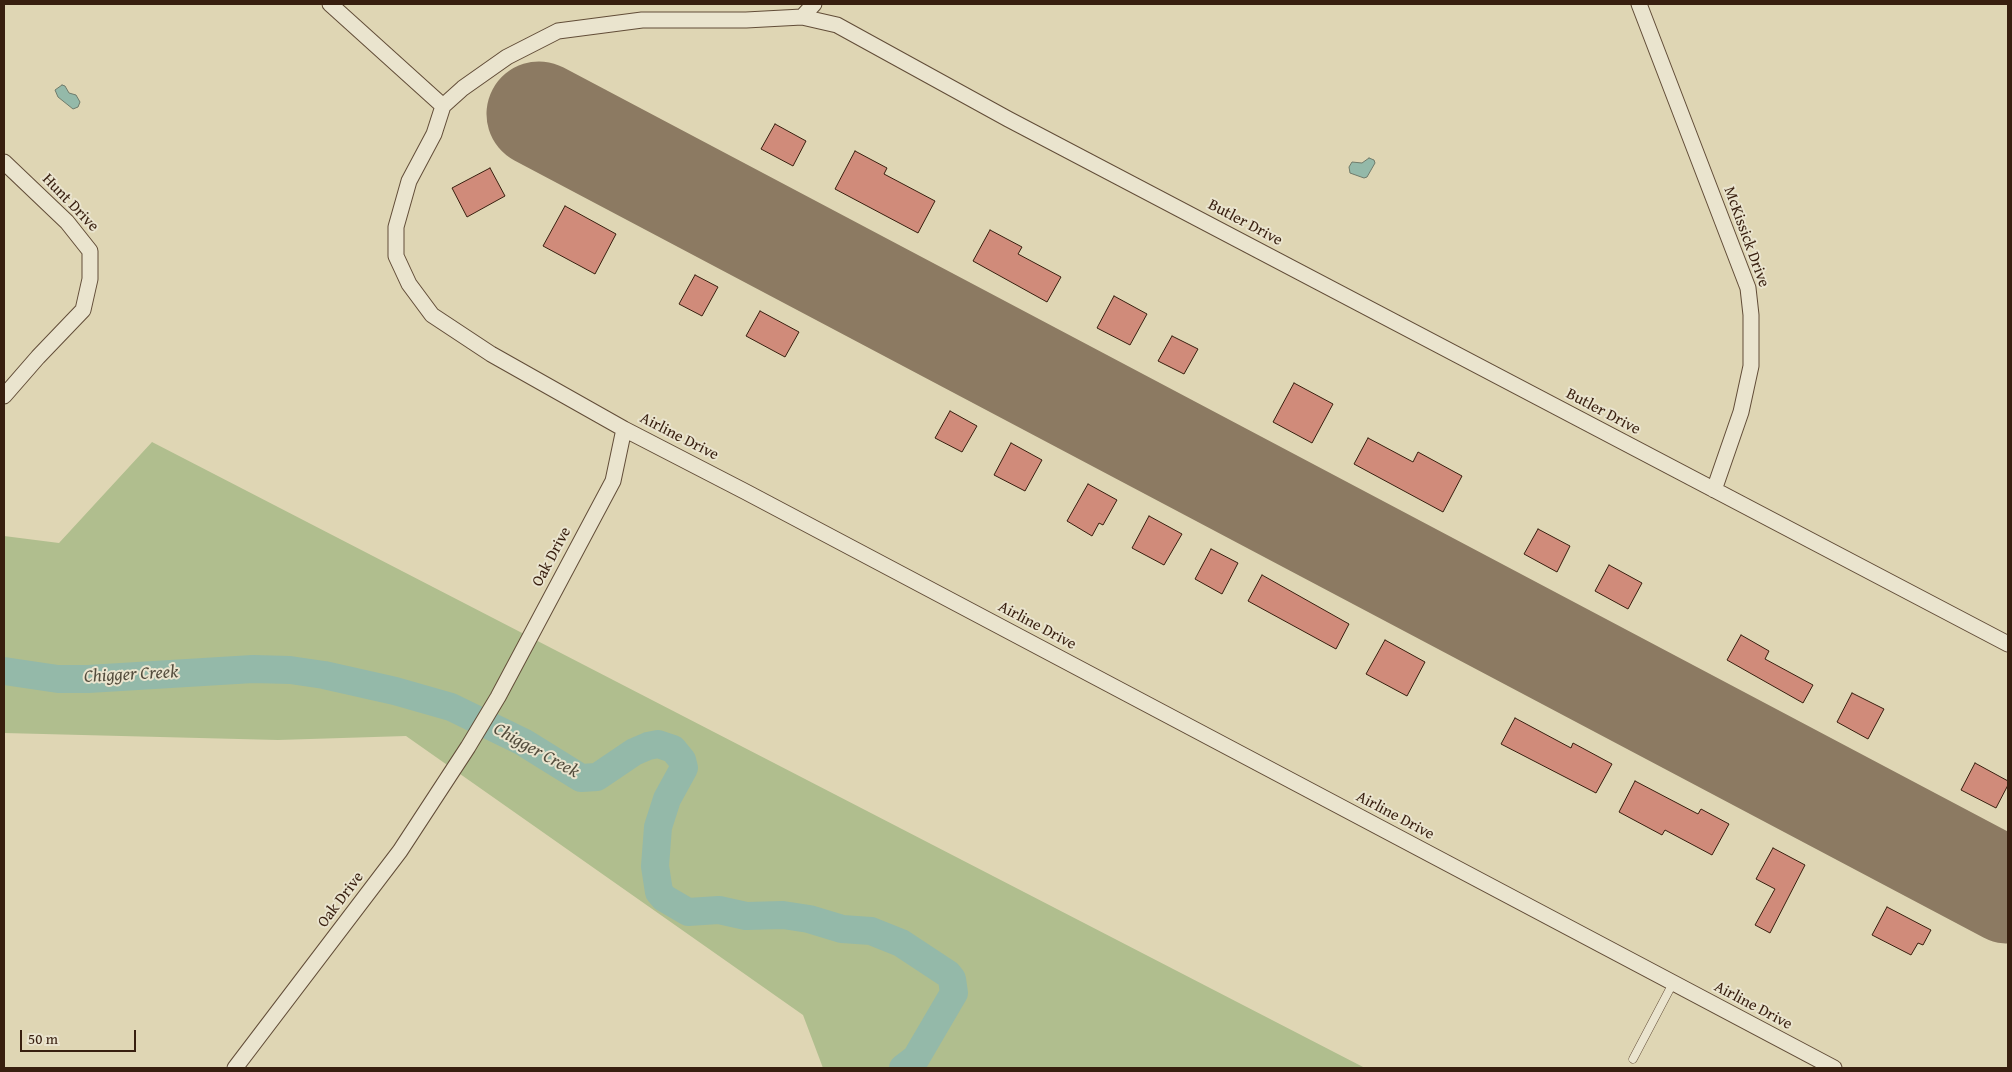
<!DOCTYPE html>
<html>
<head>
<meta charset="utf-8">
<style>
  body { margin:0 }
  #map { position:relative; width:2012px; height:1072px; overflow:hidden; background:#dfd6b4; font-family:"Gentium Book Plus",serif }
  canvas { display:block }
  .frame { position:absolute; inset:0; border:5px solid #381f0f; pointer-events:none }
  .scale { position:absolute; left:20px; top:1030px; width:116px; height:22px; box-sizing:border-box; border:2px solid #381f0f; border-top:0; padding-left:6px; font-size:15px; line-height:18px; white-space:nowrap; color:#381f0f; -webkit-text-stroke:4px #eae4ce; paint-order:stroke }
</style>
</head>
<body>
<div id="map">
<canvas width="2012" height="1072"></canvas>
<div class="frame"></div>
<div class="scale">50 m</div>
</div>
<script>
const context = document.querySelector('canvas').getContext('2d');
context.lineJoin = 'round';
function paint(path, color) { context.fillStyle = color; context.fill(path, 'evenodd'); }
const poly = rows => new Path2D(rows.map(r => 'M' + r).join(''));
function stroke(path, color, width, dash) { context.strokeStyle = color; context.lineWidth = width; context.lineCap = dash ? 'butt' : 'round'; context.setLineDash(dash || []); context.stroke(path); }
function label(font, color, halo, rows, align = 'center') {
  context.font = font + ' "Gentium Book Plus",serif'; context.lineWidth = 4; context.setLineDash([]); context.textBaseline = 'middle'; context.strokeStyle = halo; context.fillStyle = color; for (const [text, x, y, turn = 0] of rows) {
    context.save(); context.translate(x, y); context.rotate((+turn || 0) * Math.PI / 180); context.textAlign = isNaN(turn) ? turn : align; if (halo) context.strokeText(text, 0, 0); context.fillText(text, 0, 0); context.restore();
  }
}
paint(poly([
  [152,442,1365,1068,823,1068,803,1015,406,736,278,740,4,733,4,536,59,543]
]), '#b0be8e');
const water = poly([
  [62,85,65,86,69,93,76,95,80,102,78,107,73,109,58,97,55,90,62,85],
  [1369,158,1374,160,1375,163,1367,177,1364,178,1350,173,1349,167,1352,162,1362,163,1369,158]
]);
paint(water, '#94b9a9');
stroke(water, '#6f7b6b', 1);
stroke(poly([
  [4,671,58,679,88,679,253,669,290,670,324,675,395,691,451,707,523,742,581,778,597,777,634,752,648,746,658,744,673,749,682,760,684,768,667,799,658,827,655,866,659,892,664,898,688,912,719,910,746,916,783,915,809,919,842,929,871,931,901,943,948,974,952,979,954,993,916,1058,903,1068]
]), '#94b9a9', 28);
stroke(poly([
  [539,114,2008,891]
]), '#8c7a62', 105);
const building = poly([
  [775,124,806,141,793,166,761,149,775,124],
  [855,151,887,168,884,174,935,201,918,233,835,189,855,151],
  [490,168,505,196,467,217,452,188,490,168],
  [565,206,616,234,595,274,543,246,565,206],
  [990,230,1022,247,1018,254,1061,277,1047,302,973,261,990,230],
  [695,275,718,287,702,316,679,304,695,275],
  [1114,296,1147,314,1130,345,1097,328,1114,296],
  [760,311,799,332,785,357,746,336,760,311],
  [1172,336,1198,349,1184,374,1158,361,1172,336],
  [1294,383,1333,404,1312,443,1273,422,1294,383],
  [950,411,977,426,962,452,935,438,950,411],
  [1368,438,1413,462,1418,452,1462,476,1443,512,1354,464,1368,438],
  [1011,443,1042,460,1025,491,994,475,1011,443],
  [1088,484,1117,500,1103,525,1099,523,1092,536,1067,521,1088,484],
  [1149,516,1182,534,1164,565,1132,548,1149,516],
  [1538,529,1570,546,1557,572,1524,554,1538,529],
  [1211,549,1238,563,1222,594,1195,579,1211,549],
  [1609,565,1642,583,1628,609,1595,591,1609,565],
  [1262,575,1349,624,1336,649,1248,601,1262,575],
  [1741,635,1769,651,1765,659,1813,685,1803,703,1727,660,1741,635],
  [1385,640,1425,662,1407,696,1366,674,1385,640],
  [1852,693,1884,709,1868,739,1837,722,1852,693],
  [1515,718,1571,748,1573,743,1612,764,1596,793,1501,744,1515,718],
  [1975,763,2008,781,2008,785,1996,808,1961,790,1975,763],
  [1635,781,1698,814,1701,809,1729,824,1712,855,1665,830,1662,835,1619,812,1635,781],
  [1773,848,1805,865,1770,933,1755,925,1775,889,1756,879,1773,848],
  [1887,907,1931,930,1923,945,1918,943,1911,955,1872,935,1887,907]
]);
paint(building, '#d08b7a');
stroke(building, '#381f0f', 1);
const service = poly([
  [1633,1059,1673,983]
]);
const minor = poly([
  [330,4,443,106],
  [1639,4,1748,288,1751,315,1751,366,1741,412,1714,490],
  [802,17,814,4],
  [443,106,434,134,409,181,396,227,396,256,409,284,432,315,491,354,624,429,746,492,1834,1068],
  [443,106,463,88,507,57,558,31,642,20,746,20,802,17,837,25,1008,119,2008,644],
  [4,162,67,222,90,251,90,279,83,310,38,357,4,396],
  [235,1068,400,851,468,747,498,697,613,481,624,429]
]);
stroke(service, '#624d38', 9);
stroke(minor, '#624d38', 17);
stroke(service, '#eae4ce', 8);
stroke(minor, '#eae4ce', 15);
label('16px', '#381f0f', '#eae4ce', [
  ["Hunt Drive",70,203,46],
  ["Butler Drive",1245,223,28],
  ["McKissick Drive",1746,237,70],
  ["Butler Drive",1603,412,28],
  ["Airline Drive",679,437,27],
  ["Oak Drive",552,557,-62],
  ["Airline Drive",1037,626,28],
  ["Airline Drive",1395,816,28],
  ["Oak Drive",341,900,-53],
  ["Airline Drive",1753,1006,28]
]);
label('italic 18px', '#544d3d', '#eae4ce', [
  ["Chigger Creek",131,675,-3],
  ["Chigger Creek",536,751,29]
]);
</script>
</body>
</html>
